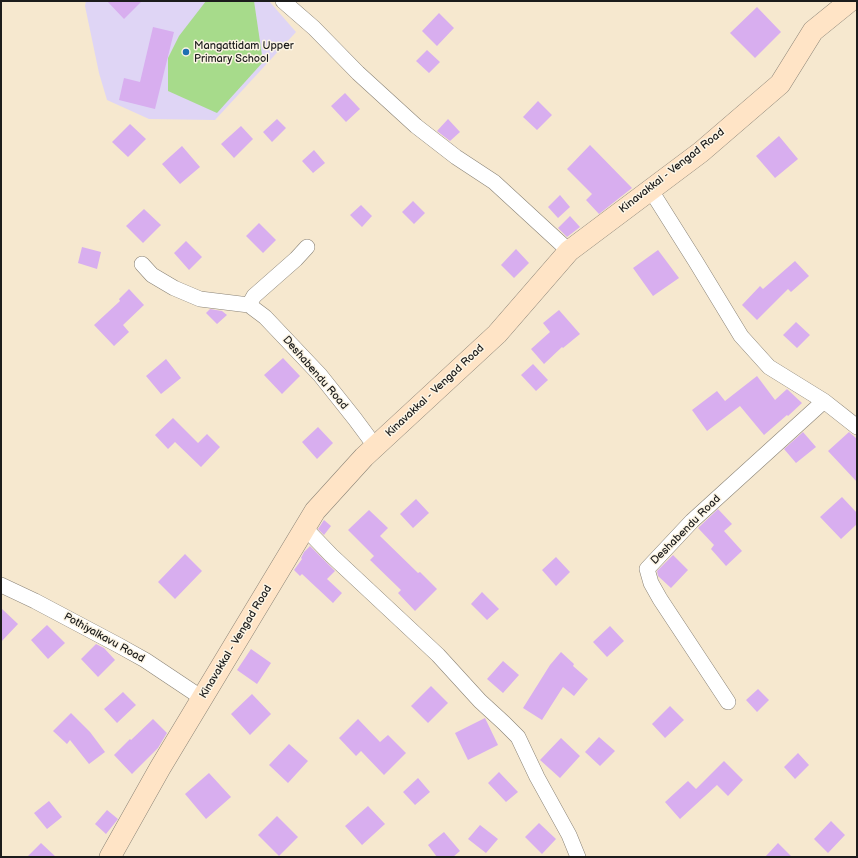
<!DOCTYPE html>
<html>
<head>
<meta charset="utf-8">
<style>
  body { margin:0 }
  #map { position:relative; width:858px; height:858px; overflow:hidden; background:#f6e8cf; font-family:"Balsamiq Sans",sans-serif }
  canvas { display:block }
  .frame { position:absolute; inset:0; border:2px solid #1c1c1c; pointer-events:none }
</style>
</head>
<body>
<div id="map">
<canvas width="858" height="858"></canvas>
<div class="frame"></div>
</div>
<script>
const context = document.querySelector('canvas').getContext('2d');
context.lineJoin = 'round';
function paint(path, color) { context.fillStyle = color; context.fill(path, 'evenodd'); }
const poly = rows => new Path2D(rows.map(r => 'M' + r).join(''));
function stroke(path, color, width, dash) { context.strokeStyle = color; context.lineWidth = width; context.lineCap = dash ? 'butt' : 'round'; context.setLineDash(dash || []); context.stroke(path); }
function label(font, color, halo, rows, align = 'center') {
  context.font = font + ' "Balsamiq Sans",sans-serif'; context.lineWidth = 3; context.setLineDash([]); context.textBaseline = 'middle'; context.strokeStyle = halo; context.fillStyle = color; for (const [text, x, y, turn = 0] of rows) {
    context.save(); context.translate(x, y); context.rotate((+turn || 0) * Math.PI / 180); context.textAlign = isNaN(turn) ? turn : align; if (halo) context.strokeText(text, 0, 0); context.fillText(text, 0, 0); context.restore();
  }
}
paint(poly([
  [86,1,269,1,296,32,215,120,149,119,107,100,99,73,85,6]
]), '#dfd5f5');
paint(poly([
  [206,1,254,1,263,62,217,113,168,91,168,58,179,36]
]), '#a7db8b');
paint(poly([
  [107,1,142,1,124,19],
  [757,7,781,32,755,58,730,33],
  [439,13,454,28,437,46,422,31],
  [153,27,174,32,155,109,119,100,124,78,140,82],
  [427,50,440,62,429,73,416,61],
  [345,93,360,109,346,122,331,106],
  [538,101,552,115,537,130,523,117],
  [277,119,286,128,272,142,263,132],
  [448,119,460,132,450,141,437,131],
  [130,124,146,139,128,157,112,142],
  [241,126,253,139,234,158,221,144],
  [779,136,798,159,775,178,756,156],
  [590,145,632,188,599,214,586,200,592,194,567,169],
  [182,146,200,167,180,184,162,164],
  [314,150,325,163,313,173,302,161],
  [560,195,570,207,558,218,548,207],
  [413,201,425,213,414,224,402,212],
  [361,205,372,216,362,227,350,215],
  [144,209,161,225,143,243,126,226],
  [570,216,580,227,567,237,558,228],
  [259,223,276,240,263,253,246,236],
  [186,241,202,257,189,270,174,253],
  [82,247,101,252,97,269,78,263],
  [516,249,529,263,514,278,501,265],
  [658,250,679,278,653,296,633,268],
  [795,261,809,276,791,292,788,289,757,320,742,305,760,286,763,289],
  [129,289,144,305,123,325,129,332,114,346,94,325,120,301,119,299],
  [210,309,222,311,227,315,217,324,206,313],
  [559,310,580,334,563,348,562,347,544,364,531,349,550,332,543,323],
  [796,322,810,335,797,348,783,335],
  [283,358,300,376,282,394,264,375],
  [166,359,181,378,161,394,146,376],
  [533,364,548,380,536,391,521,375],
  [757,376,775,400,787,389,802,403,788,416,787,415,764,435,740,406,707,431,692,410,717,391,725,401],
  [173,418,198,443,207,434,220,447,201,467,175,442,168,449,155,435],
  [318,427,333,443,317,459,302,442],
  [803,432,816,447,796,463,784,449],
  [849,432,857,439,857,482,828,451],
  [842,497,857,513,857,524,841,539,820,517],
  [416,499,429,513,413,528,400,514],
  [718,509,732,524,724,531,742,551,726,566,711,549,714,545,698,528],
  [369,510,388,528,380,536,418,573,420,572,437,589,415,611,398,593,401,590,370,560,374,556,348,530],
  [324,520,331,526,324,535,318,529],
  [310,546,335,571,327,579,342,593,333,603,302,574,300,576,294,570,302,559,301,558,304,552],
  [185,554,202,571,175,599,158,582],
  [673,555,688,570,671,588,658,576,657,571],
  [556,557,570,572,556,586,542,570],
  [482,592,499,609,487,620,471,604],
  [1,608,18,624,1,642],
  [47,625,65,643,48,659,31,640],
  [610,626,624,641,607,657,593,642],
  [96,644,104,648,115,660,98,677,81,659],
  [251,649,271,663,257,684,237,670],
  [561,652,574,664,573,666,588,679,574,696,563,687,542,720,523,708,550,665],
  [503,661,519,675,503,693,487,679],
  [431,686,448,703,428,723,411,706],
  [758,689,769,700,757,712,746,700],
  [123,692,136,705,117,723,104,709],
  [252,694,271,714,250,735,231,714],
  [670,706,684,720,665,738,652,724],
  [71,713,90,732,105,752,89,764,70,740,67,744,53,731],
  [485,718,498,745,468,760,455,733],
  [153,719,167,733,158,748,132,774,114,755,130,739,131,740],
  [358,719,380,742,388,735,406,753,384,775,361,751,356,756,339,738],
  [599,737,615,751,600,766,585,752],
  [561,738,580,756,560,778,540,760],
  [289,744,308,761,288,783,269,765],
  [798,753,809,765,795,779,784,767],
  [724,761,743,780,728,796,717,785,680,819,665,802,688,781,696,789],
  [499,772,518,792,506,802,488,783],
  [209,773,231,797,206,819,185,794],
  [418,778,430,792,415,805,403,792],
  [49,801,62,817,47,829,34,813],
  [368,806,385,824,362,845,345,826],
  [107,810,118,819,106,834,95,824],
  [277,816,298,837,279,856,258,835],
  [831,821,845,835,828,853,814,839],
  [539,823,556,839,542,854,525,837],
  [480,825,498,839,486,853,468,839],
  [444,832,460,851,453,857,437,857,428,845],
  [41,843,56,857,27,857],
  [778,843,792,857,765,857]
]), '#d8aeef');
const street = poly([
  [283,1,314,28,358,73,416,126,456,157,494,182,569,251],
  [650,189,696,262,741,336,769,367,824,401,857,427],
  [142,264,152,275,174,288,200,299,249,305,265,317,320,375,355,419,375,446],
  [249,305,254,296,296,259,307,247],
  [305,528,331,555,438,655,480,701,504,723,518,737,537,777,569,835,578,857],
  [1,585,35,601,118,645,145,660,202,698],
  [728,702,660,599,651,583,647,569,692,521,824,401]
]);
const secondary = poly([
  [110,857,160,768,315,511,364,457,497,334,569,251,701,152,780,84,813,31,850,1]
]);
stroke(street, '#898276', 16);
stroke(secondary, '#898276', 22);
stroke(street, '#fff', 15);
stroke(secondary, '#ffe4c6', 21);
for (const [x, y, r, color] of [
  [186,52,4,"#1f6fb2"]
]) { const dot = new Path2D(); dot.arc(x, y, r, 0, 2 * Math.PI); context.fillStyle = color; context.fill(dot); stroke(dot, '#fcf5e5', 1.5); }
label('11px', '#1c1c1c', '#fcf5e5', [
  ["Mangattidam Upper",194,46],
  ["Primary School",194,59]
], 'left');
label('11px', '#1c1c1c', '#fcf5e5', [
  ["Kinavakkal - Vengad Road",672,171,-38],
  ["Deshabendu Road",315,373,49],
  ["Kinavakkal - Vengad Road",435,391,-43],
  ["Deshabendu Road",686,530,-45],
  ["Pothiyalkavu Road",104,638,29],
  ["Kinavakkal - Vengad Road",236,642,-59]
]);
</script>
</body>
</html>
